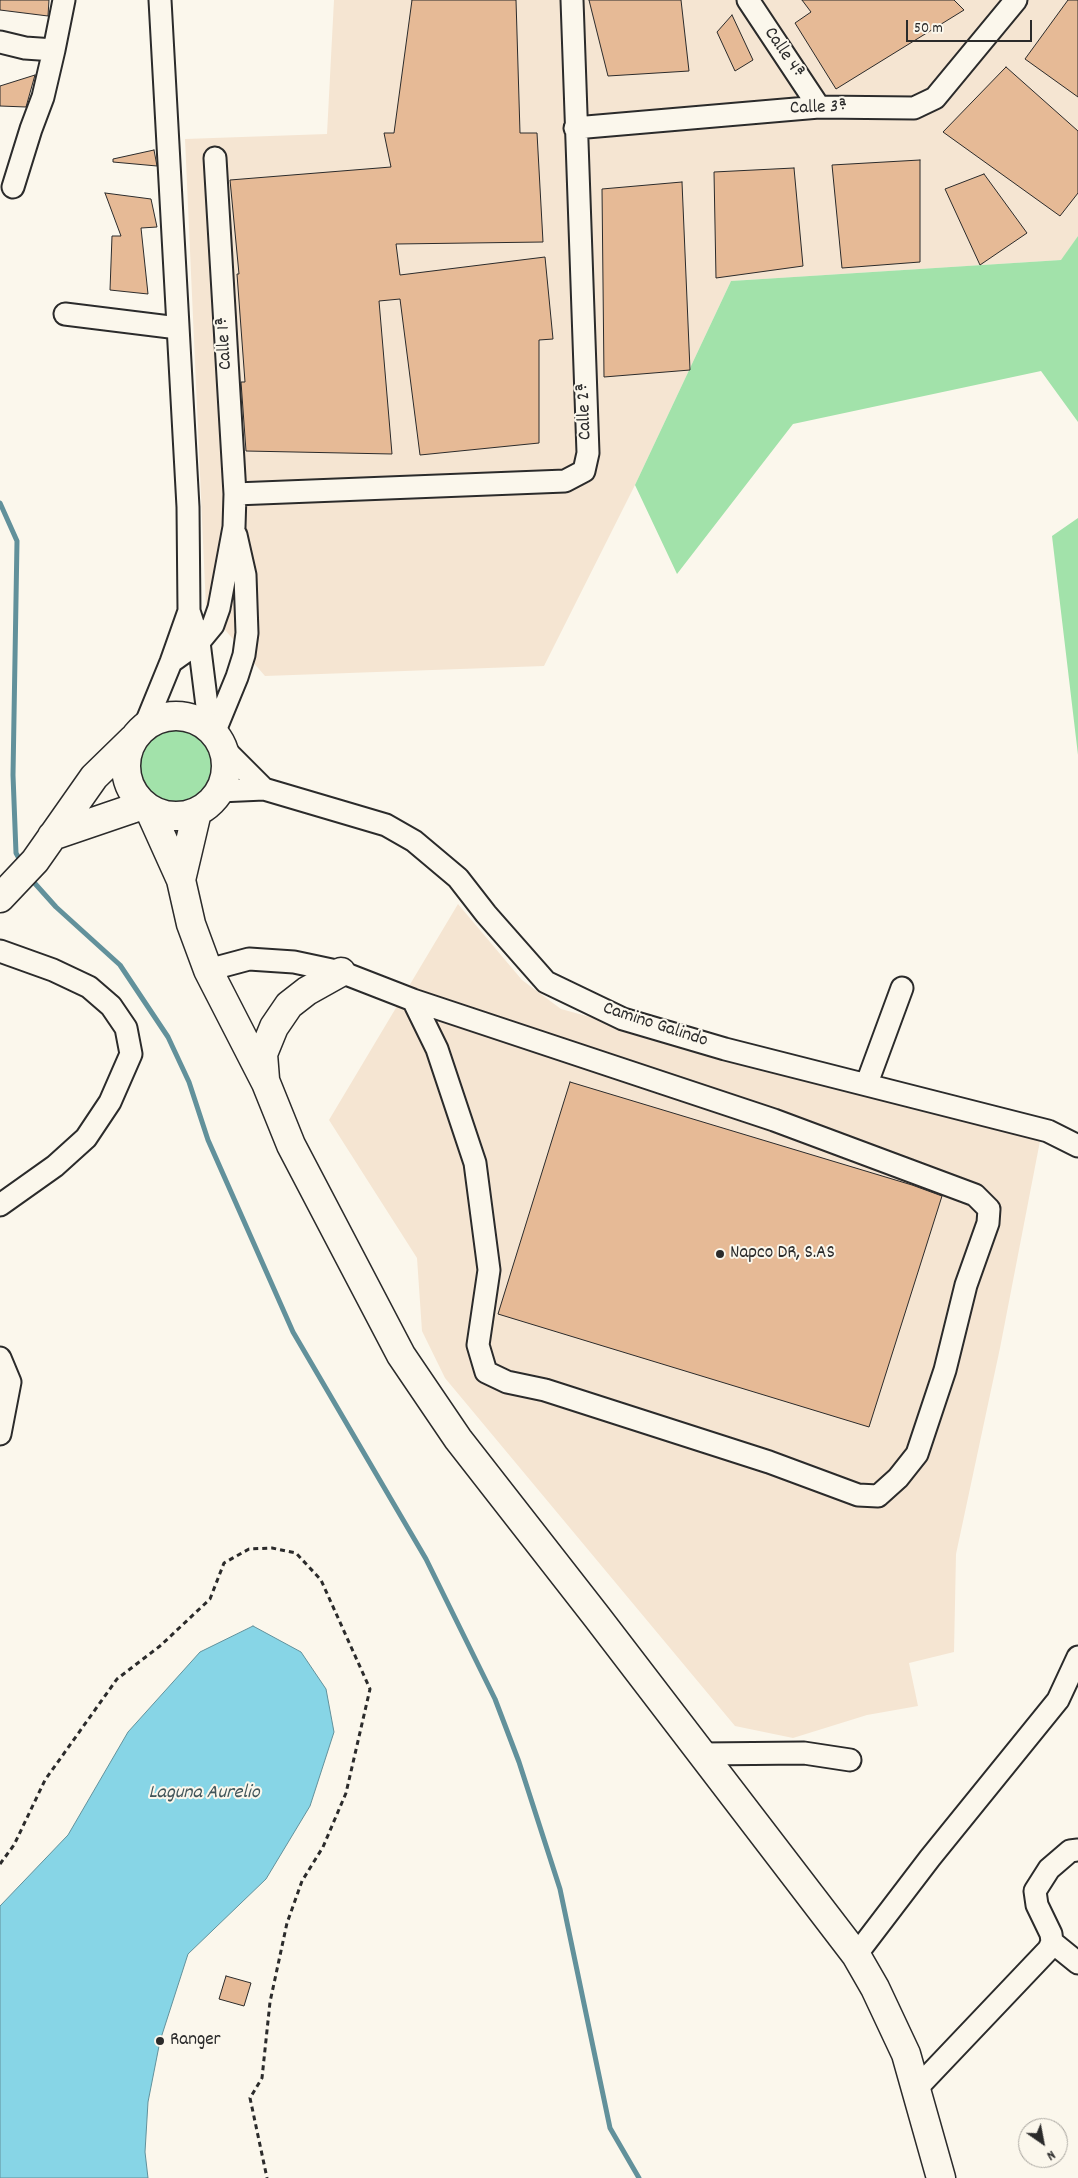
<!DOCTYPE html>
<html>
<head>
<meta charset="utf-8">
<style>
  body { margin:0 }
  #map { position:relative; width:1078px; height:2178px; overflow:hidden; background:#fbf7ec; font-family:Dekko,sans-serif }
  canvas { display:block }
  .north { position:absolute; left:1018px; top:2118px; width:50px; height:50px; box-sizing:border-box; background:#fbf7ec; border:1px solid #a8a59f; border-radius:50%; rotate:147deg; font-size:14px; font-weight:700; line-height:20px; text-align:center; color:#2b2b2b }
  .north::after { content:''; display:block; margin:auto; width:18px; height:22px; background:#2b2b2b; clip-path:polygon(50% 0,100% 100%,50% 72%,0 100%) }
  .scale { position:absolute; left:906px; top:20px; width:126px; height:22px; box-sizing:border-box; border:2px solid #2b2b2b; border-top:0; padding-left:6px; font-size:15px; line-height:18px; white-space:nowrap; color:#2b2b2b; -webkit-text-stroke:4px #fbf7ec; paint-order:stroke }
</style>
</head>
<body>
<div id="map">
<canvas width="1078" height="2178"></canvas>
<div class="north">N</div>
<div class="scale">50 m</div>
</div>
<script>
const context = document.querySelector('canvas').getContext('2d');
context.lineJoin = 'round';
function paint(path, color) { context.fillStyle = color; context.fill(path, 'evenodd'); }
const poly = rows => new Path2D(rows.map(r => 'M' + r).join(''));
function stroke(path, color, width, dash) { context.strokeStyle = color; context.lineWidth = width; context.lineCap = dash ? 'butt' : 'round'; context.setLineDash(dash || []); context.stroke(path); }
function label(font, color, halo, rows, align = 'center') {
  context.font = font + ' Dekko,sans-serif'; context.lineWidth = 4; context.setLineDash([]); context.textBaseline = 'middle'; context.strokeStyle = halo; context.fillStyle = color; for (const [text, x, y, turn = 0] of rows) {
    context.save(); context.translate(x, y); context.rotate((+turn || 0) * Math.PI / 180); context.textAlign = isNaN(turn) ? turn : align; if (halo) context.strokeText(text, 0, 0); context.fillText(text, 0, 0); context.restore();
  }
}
paint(poly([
  [334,0,1078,0,1078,236,1062,260,731,281,635,485,544,666,265,676,206,608,185,139,327,134],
  [458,904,522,980,561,1009,1040,1141,1000,1348,956,1554,954,1652,909,1663,918,1706,867,1715,793,1738,735,1726,445,1378,422,1331,417,1258,329,1120]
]), '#f5e5d2');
paint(poly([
  [1078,236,1078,422,1041,371,793,424,677,574,635,485,731,281,1061,260],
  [1078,518,1078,755,1052,536],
  '132 766a44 44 0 1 1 88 0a44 44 0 1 1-88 0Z'
]), '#a2e2aa');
const water = poly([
  [253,1626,301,1652,326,1689,334,1732,310,1806,266,1879,188,1954,160,2041,148,2102,145,2152,148,2178,0,2178,0,1906,68,1835,128,1732,200,1652,253,1626]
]);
paint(water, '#87d5e6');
stroke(water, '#62919b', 1);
stroke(poly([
  [0,503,17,541,13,775,16,853,21,862],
  [30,878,56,907,120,965,168,1037,189,1082,208,1140,293,1332,426,1559,495,1699,519,1762,560,1889,610,2128,639,2178]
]), '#62919b', 5);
const building = poly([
  [0,0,49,0,48,16,0,10,0,0],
  [412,0,516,0,520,133,537,133,543,242,396,244,400,275,545,257,553,339,539,340,539,443,420,455,400,299,379,301,392,454,246,451,241,382,245,382,237,274,239,274,230,180,391,167,384,133,394,133,412,0],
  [589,0,681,0,689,71,608,76,589,0],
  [802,0,954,0,964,10,836,89,795,23,811,12,802,0],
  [1068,0,1078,0,1078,97,1025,59,1068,0],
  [732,15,753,60,735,71,717,32,732,15],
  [1006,67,1078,131,1078,193,1060,216,943,132,1006,67],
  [35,75,26,107,0,106,0,86,35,75],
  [154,150,157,166,113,162,113,159,154,150],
  [920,160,920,262,842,268,832,165,920,160],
  [794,168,803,266,716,278,714,172,794,168],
  [984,174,1027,233,980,265,945,189,984,174],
  [682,182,690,370,604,377,602,189,682,182],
  [105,193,151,199,157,227,141,228,148,294,110,290,112,236,121,236,105,193],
  [570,1082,912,1185,942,1196,869,1427,498,1314,570,1082],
  [226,1976,251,1983,244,2006,219,1999,226,1976]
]);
paint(building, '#e6ba96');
stroke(building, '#2b2b2b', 1);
const minor = poly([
  [160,0,188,507,189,611,199,642,208,714,208,727],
  [748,0,819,107],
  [0,42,25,48,54,50,64,0],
  [575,128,819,107,914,108,935,98,1016,0],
  [13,187,31,129,43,97,54,50],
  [65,314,178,328],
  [235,494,565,481,584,471,588,453,572,0],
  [171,662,199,642,213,625,219,608,234,527,235,494,215,158],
  [144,728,171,662,189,611],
  [214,733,237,677,244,655,247,633,245,575,236,535],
  [222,747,264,789],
  [219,791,264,789,386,825,414,841,458,878,486,914,546,982,623,1019,725,1049,1048,1131,1078,1146],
  [0,951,53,970,89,987,111,1006,126,1028,131,1054,110,1102,86,1138,55,1166,0,1205],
  [208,970,249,959,294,962,341,972,413,1000,774,1120,975,1195,989,1209,988,1223,966,1285,945,1370,917,1454,898,1478,878,1496,858,1495,769,1462,545,1390,507,1382,486,1372,478,1345,489,1270,475,1163,437,1049,413,1000],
  [867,1083,902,988],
  [0,1358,10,1382,0,1434],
  [702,1754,804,1753,850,1760],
  [1052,1942,1078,1963],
  [856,1955,930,1858,1058,1700,1078,1657],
  [916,2089,1049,1949,1052,1942,1051,1934,1037,1905,1035,1891,1049,1869,1070,1851,1078,1850]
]);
const major = poly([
  '126 766a50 50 0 1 1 100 0a50 50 0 1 1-100 0Z',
  [149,809,181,880,191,924,208,970,266,1083,291,1145,401,1355,458,1439,597,1617,856,1955,875,1988,906,2054,941,2178],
  [52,836,143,805],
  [181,880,197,812],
  [0,898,35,861,94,777,133,739],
  [265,1079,263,1054,274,1027,289,1005,307,991,341,972]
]);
stroke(minor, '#2b2b2b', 25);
stroke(major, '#2b2b2b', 31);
stroke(poly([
  [0,1864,14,1845,45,1780,117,1679,160,1646,210,1599,224,1563,249,1549,272,1548,296,1553,321,1580,370,1689,346,1793,323,1847,302,1881,287,1923,270,2002,262,2078,250,2098,267,2178]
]), '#2b2b2b', 3, [5, 4]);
stroke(minor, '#fbf7ec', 21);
stroke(major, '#fbf7ec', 28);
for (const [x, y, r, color] of [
  [720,1254,5,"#2b2b2b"],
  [160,2041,5,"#2b2b2b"]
]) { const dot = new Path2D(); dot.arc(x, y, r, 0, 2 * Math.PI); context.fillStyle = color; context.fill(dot); stroke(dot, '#fbf7ec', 2); }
label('19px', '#2b2b2b', '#fbf7ec', [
  ["Calle 4ª",783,54,56],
  ["Calle 3ª",819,109,-2],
  ["Calle 1ª",226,343,-93],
  ["Calle 2ª",586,411,-92],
  ["Camino Galindo",655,1026,18]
]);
label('19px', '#2b2b2b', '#fbf7ec', [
  ["Napco DR, S.AS",730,1254],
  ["Ranger",170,2041]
], 'left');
label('italic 20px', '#42565a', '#fbf7ec', [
  ["Laguna Aurelio",204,1794]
]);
</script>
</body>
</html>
